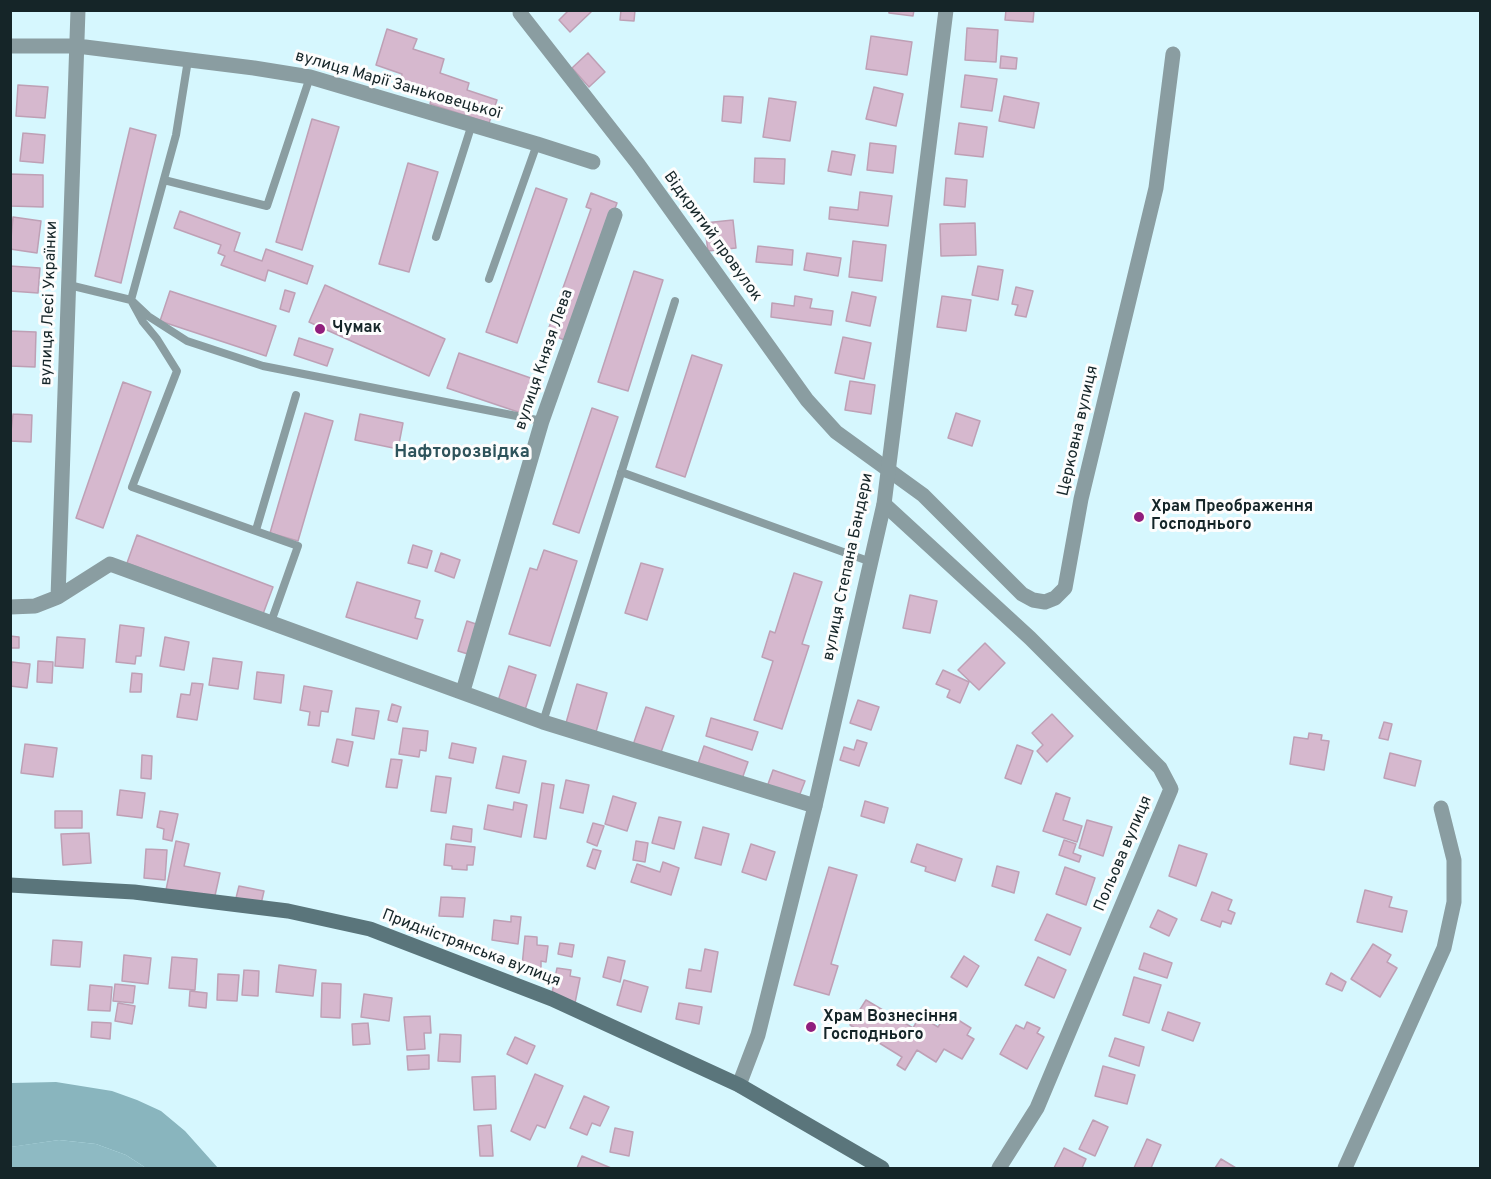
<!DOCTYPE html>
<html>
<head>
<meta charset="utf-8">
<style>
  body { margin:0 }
  #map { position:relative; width:1491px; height:1179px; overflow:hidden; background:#d6f7fe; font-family:Overpass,sans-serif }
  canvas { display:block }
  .frame { position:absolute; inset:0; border:12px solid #152528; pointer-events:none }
</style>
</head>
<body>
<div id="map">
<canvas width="1491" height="1179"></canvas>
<div class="frame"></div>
</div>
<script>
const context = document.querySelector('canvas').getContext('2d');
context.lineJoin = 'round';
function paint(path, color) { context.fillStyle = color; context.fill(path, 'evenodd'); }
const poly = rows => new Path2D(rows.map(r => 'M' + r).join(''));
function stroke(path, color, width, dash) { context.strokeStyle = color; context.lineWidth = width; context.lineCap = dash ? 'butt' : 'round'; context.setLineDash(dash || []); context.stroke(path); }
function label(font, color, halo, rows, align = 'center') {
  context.font = font + ' Overpass,sans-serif'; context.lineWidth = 6; context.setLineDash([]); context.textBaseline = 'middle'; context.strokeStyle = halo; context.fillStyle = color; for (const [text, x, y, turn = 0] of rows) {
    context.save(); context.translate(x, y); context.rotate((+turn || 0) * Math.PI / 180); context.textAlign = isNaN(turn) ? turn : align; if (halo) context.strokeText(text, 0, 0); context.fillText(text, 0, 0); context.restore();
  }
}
paint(poly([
  [59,1140,96,1144,126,1155,146,1168,11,1168,10,1147]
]), '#8ebac3');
paint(poly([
  [56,1082,112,1091,137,1100,161,1111,185,1131,218,1168,146,1168,126,1155,96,1144,59,1140,11,1147,11,1083]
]), '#89b5be');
const building = poly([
  [569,10,590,10,591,12,570,32,559,20,569,10],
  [621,10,635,10,634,21,620,20,621,10],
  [889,10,914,10,913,16,889,13,889,10],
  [1006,10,1034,10,1033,22,1005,20,1006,10],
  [967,28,998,30,996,62,965,60,967,28],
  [387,29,417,39,413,49,444,59,440,73,469,83,467,90,497,100,489,123,430,104,432,96,399,85,402,74,376,65,387,29],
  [871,36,912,42,907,75,866,69,871,36],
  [588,53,605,72,589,87,572,68,588,53],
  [1001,56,1017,58,1016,69,1000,68,1001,56],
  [965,75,997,79,992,111,961,107,965,75],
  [18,85,48,87,45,118,16,116,18,85],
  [874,87,903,94,896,126,866,119,874,87],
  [724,96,743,97,741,123,722,121,724,96],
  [1004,96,1039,103,1034,128,999,121,1004,96],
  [769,98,796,102,790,141,763,137,769,98],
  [312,119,339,127,302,250,276,242,312,119],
  [959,123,987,127,983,157,955,154,959,123],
  [130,128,156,135,121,283,95,276,130,128],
  [23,133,45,135,43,163,20,161,23,133],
  [870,143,896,146,893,173,867,170,870,143],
  [832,151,855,155,851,175,828,171,832,151],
  [755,158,785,159,784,184,754,182,755,158],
  [408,163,438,172,409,272,379,264,408,163],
  [10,174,43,175,43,207,10,206,10,174],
  [946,178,967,180,965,207,944,205,946,178],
  [536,188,567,199,517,343,486,332,536,188],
  [860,192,892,196,888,226,829,219,830,207,858,210,860,192],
  [591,193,617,203,567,341,547,333,591,209,586,207,591,193],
  [180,211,240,233,234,251,262,261,266,249,313,266,307,284,268,270,265,281,221,265,225,256,218,253,221,245,174,228,180,211],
  [13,217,41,221,37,253,10,249,13,217],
  [733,220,736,248,708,251,704,223,733,220],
  [975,223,976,255,941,256,940,224,975,223],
  [853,241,886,245,882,281,849,277,853,241],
  [758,246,793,250,792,265,756,262,758,246],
  [807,253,841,258,838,276,804,270,807,253],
  [10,266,40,268,38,293,10,291,10,266],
  [978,266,1003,270,998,300,972,295,978,266],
  [634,271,663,280,628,391,598,382,634,271],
  [325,285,445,339,429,376,309,322,325,285],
  [1016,287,1033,291,1026,317,1015,315,1018,305,1012,304,1016,287],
  [285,290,295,293,289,312,280,309,285,290],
  [170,291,276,326,266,356,160,321,170,291],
  [852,292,876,297,870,326,846,321,852,292],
  [795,296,812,299,810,308,833,311,831,325,771,317,772,303,794,306,795,296],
  [942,296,971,300,966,331,937,327,942,296],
  [10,331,36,332,35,367,10,366,10,331],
  [843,337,871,343,864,379,835,373,843,337],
  [299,338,333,349,327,366,294,355,299,338],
  [459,353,542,382,530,416,447,388,459,353],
  [692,355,722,365,685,477,656,467,692,355],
  [850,381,875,385,871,414,845,410,850,381],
  [123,382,151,392,103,528,76,518,123,382],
  [592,408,618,417,579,533,553,524,592,408],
  [305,413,333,421,298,541,270,533,305,413],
  [956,413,980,421,972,446,948,438,956,413],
  [13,414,32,415,31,442,10,441,13,414],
  [360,414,403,423,398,449,355,440,360,414],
  [137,535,273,587,263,614,127,563,137,535],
  [413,545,432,551,427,568,408,563,413,545],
  [544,550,577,561,550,646,509,634,530,568,537,570,544,550],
  [441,553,460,560,454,578,435,571,441,553],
  [641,563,663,569,647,620,625,613,641,563],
  [794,573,822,582,802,644,809,646,782,729,754,720,773,661,762,657,770,631,775,633,794,573],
  [357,582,420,601,415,618,423,620,417,639,346,617,357,582],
  [910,595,937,601,930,633,903,628,910,595],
  [467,621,479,625,471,655,458,651,467,621],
  [120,625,144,628,141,656,136,656,135,664,116,662,120,625],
  [10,636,19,637,19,648,10,648,10,636],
  [57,637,85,639,83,668,55,666,57,637],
  [165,637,189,642,184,670,160,666,165,637],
  [985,643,1005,663,979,690,958,670,985,643],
  [213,658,242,662,238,689,209,685,213,658],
  [38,661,53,662,52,683,37,682,38,661],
  [12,662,30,664,27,688,10,686,12,662],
  [509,666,536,675,525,710,498,701,509,666],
  [943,670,969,682,960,703,947,697,950,690,936,684,943,670],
  [257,672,284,675,281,703,254,699,257,672],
  [132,673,142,674,141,692,130,692,132,673],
  [192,683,203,684,197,720,177,717,181,694,190,695,192,683],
  [577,684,607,693,596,732,566,723,577,684],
  [304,686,332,691,328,712,321,711,319,726,308,725,310,712,300,710,304,686],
  [858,700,879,707,871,730,850,723,858,700],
  [392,704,401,707,397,722,388,720,392,704],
  [646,707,674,716,660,755,633,745,646,707],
  [356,708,379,711,374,739,352,735,356,708],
  [1052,714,1073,736,1047,762,1037,751,1043,745,1032,733,1052,714],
  [711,718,758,732,752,750,706,736,711,718],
  [1384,722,1392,724,1388,740,1379,738,1384,722],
  [403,728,428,731,426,751,420,750,419,757,399,754,403,728],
  [1309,733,1322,735,1321,740,1329,741,1324,770,1290,764,1294,737,1308,739,1309,733],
  [337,739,353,742,348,766,332,762,337,739],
  [857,740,867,743,859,766,840,760,844,747,854,750,857,740],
  [452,743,476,748,473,763,449,758,452,743],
  [25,744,57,748,53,777,21,773,25,744],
  [1017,745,1033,751,1021,784,1005,778,1017,745],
  [704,746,748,762,742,779,698,764,704,746],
  [1390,753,1421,761,1415,786,1384,778,1390,753],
  [142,755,152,756,151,779,141,778,142,755],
  [503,756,526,761,519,793,496,788,503,756],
  [391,759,402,760,397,788,386,787,391,759],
  [773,770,805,781,798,799,767,787,773,770],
  [436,776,451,778,446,813,431,811,436,776],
  [566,780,589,785,583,813,560,808,566,780],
  [542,783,554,785,546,839,534,837,542,783],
  [120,790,145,793,142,818,117,815,120,790],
  [1056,793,1070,798,1063,820,1082,826,1077,842,1043,831,1056,793],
  [613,796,636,803,627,831,605,824,613,796],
  [865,801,888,808,884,823,861,816,865,801],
  [514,802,527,805,521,837,484,829,488,805,513,810,514,802],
  [55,811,82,811,82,828,55,828,55,811],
  [160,811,178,814,172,841,163,839,164,829,157,827,160,811],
  [659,817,681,822,674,849,652,843,659,817],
  [1087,820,1112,827,1103,856,1079,848,1087,820],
  [593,823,604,826,597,846,587,842,593,823],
  [453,826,472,829,471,842,451,839,453,826],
  [703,827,729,834,721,865,695,858,703,827],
  [89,833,91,863,63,865,61,834,89,833],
  [1064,840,1076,844,1073,853,1081,856,1079,862,1059,855,1064,840],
  [176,841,189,844,184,866,220,873,214,900,166,890,176,841],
  [636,841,648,843,645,862,633,860,636,841],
  [446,844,475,847,473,865,467,865,467,870,452,869,452,866,444,865,446,844],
  [751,844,775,852,766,880,742,872,751,844],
  [917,844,962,859,955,881,925,871,926,867,911,862,917,844],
  [1179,845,1207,854,1196,886,1169,876,1179,845],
  [146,849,167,850,165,880,144,878,146,849],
  [593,849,601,851,595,869,587,866,593,849],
  [663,862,679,868,671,895,631,882,637,864,660,872,663,862],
  [997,866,1019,872,1014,893,992,886,997,866],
  [829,867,857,875,831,964,838,966,829,995,794,985,829,867],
  [1065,867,1095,878,1086,905,1056,894,1065,867],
  [239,886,264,891,261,904,236,898,239,886],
  [1365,890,1392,897,1389,907,1407,911,1402,932,1357,922,1365,890],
  [1212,892,1232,900,1228,910,1235,913,1231,924,1222,921,1220,927,1201,920,1212,892],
  [441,897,465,898,463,917,439,916,441,897],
  [1158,910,1177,919,1169,936,1150,927,1158,910],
  [1047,914,1081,928,1070,955,1035,940,1047,914],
  [511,916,521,917,518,944,492,940,494,920,511,922,511,916],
  [525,936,537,937,537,945,548,946,546,962,541,961,541,968,522,966,525,936],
  [53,940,82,942,80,967,51,965,53,940],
  [560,943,574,945,572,957,558,954,560,943],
  [1373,944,1391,955,1387,962,1397,968,1380,997,1351,979,1373,944],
  [705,949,718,952,711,992,686,988,689,969,701,971,705,949],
  [1144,953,1172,963,1167,978,1139,969,1144,953],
  [124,955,151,958,148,984,122,981,124,955],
  [964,956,979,966,967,987,951,977,964,956],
  [172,957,197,959,195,990,169,988,172,957],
  [608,957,625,961,620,982,603,977,608,957],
  [1038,957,1066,970,1054,998,1025,985,1038,957],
  [279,965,316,970,313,996,276,992,279,965],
  [557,968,571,970,570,976,580,978,575,1003,551,998,557,968],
  [244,970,259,971,258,996,242,995,244,970],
  [1331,973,1346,982,1342,991,1326,984,1331,973],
  [218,974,239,975,237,1001,217,1000,218,974],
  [1134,977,1161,985,1149,1023,1123,1015,1134,977],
  [624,980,648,987,641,1012,617,1005,624,980],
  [322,983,341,984,340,1018,321,1017,322,983],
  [115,984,135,986,133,1003,113,1001,115,984],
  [90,985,112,987,110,1011,88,1010,90,985],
  [190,991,207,993,206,1008,189,1006,190,991],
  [364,994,392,998,389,1021,361,1017,364,994],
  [866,1000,913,1028,920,1016,938,1027,947,1013,971,1028,967,1035,974,1039,962,1059,944,1049,936,1062,917,1050,905,1070,897,1065,902,1057,850,1025,866,1000],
  [118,1003,135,1006,132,1024,115,1021,118,1003],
  [679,1003,702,1007,699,1024,676,1019,679,1003],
  [1168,1012,1200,1023,1193,1041,1162,1030,1168,1012],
  [430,1016,431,1033,424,1033,425,1049,407,1050,404,1017,430,1016],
  [92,1022,111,1023,110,1039,91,1037,92,1022],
  [1027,1022,1040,1028,1037,1033,1044,1037,1027,1069,1000,1054,1016,1025,1024,1029,1027,1022],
  [368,1023,370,1044,353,1045,352,1024,368,1023],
  [440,1034,461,1035,460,1062,438,1061,440,1034],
  [515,1037,535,1046,527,1064,507,1054,515,1037],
  [1115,1038,1144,1047,1139,1066,1109,1056,1115,1038],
  [429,1055,429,1069,408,1070,407,1056,429,1055],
  [1103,1066,1135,1075,1127,1104,1095,1096,1103,1066],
  [535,1074,563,1086,545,1128,537,1125,530,1140,511,1131,535,1074],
  [495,1076,496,1109,474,1110,472,1077,495,1076],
  [584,1096,609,1107,600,1126,592,1123,587,1135,570,1128,584,1096],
  [1093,1120,1108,1127,1095,1156,1079,1149,1093,1120],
  [491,1125,493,1156,480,1156,478,1126,491,1125],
  [615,1128,633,1132,629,1156,610,1152,615,1128],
  [1147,1139,1161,1145,1151,1168,1134,1168,1147,1139],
  [1064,1148,1086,1159,1082,1168,1054,1168,1064,1148],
  [582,1156,611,1168,577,1168,582,1156],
  [1221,1159,1236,1168,1215,1168,1221,1159]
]);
paint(building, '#d6b8ce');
stroke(building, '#bea0b5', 1.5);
stroke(poly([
  [188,60,176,135,131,300,143,322,157,339,177,371,132,487,298,546,271,622],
  [164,180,267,206,310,77],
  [436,237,472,124],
  [489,279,537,144],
  [69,285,131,300,148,316,187,341,263,366,542,421],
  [621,472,871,562],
  [256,530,296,395],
  [543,722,675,301]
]), '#8a9da1', 8);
stroke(poly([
  [520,13,638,164,807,400,836,432,923,495,1022,594,1033,600,1045,602,1055,598,1065,588,1081,499,1156,188,1173,54],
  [10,46,77,46,254,68,310,77,537,144,593,162],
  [884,504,1030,638,1160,768,1171,789,1037,1108,999,1168],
  [58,597,78,10],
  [10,607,35,606,58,597,110,564,543,722,815,806],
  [463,691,542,421,615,215],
  [1345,1168,1444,948,1454,902,1454,860,1441,808]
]), '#8a9da1', 15);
stroke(poly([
  [739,1085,758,1035,815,806,884,504,946,10]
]), '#8a9da1', 15);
stroke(poly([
  [10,885,134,892,288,911,370,929,552,999,739,1085,882,1168]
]), '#5a757b', 15);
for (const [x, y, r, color] of [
  [320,329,6,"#911e7d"],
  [1139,517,6,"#911e7d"],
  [811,1027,6,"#911e7d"]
]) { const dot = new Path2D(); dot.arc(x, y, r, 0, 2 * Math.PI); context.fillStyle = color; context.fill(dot); stroke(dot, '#fdfdfd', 2); }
label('16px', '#152528', '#fdfdfd', [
  ["вулиця Марії Заньковецької",398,86,16],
  ["Відкритий провулок",712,237,54],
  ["вулиця Лесі Українки",50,303,-88],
  ["вулиця Князя Лева",545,360,-71],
  ["Церковна вулиця",1079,431,-77],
  ["вулиця Степана Бандери",849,567,-78],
  ["Польова вулиця",1124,854,-67],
  ["Придністрянська вулиця",471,949,21]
]);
label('bold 16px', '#152528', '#fdfdfd', [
  ["Чумак",332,329],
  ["Храм Преображення",1151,508],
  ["Господнього",1151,526],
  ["Храм Вознесіння",823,1018],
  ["Господнього",823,1036]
], 'left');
label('bold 18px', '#2e535b', '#fdfdfd', [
  ["Нафторозвідка",462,453]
]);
</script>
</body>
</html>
